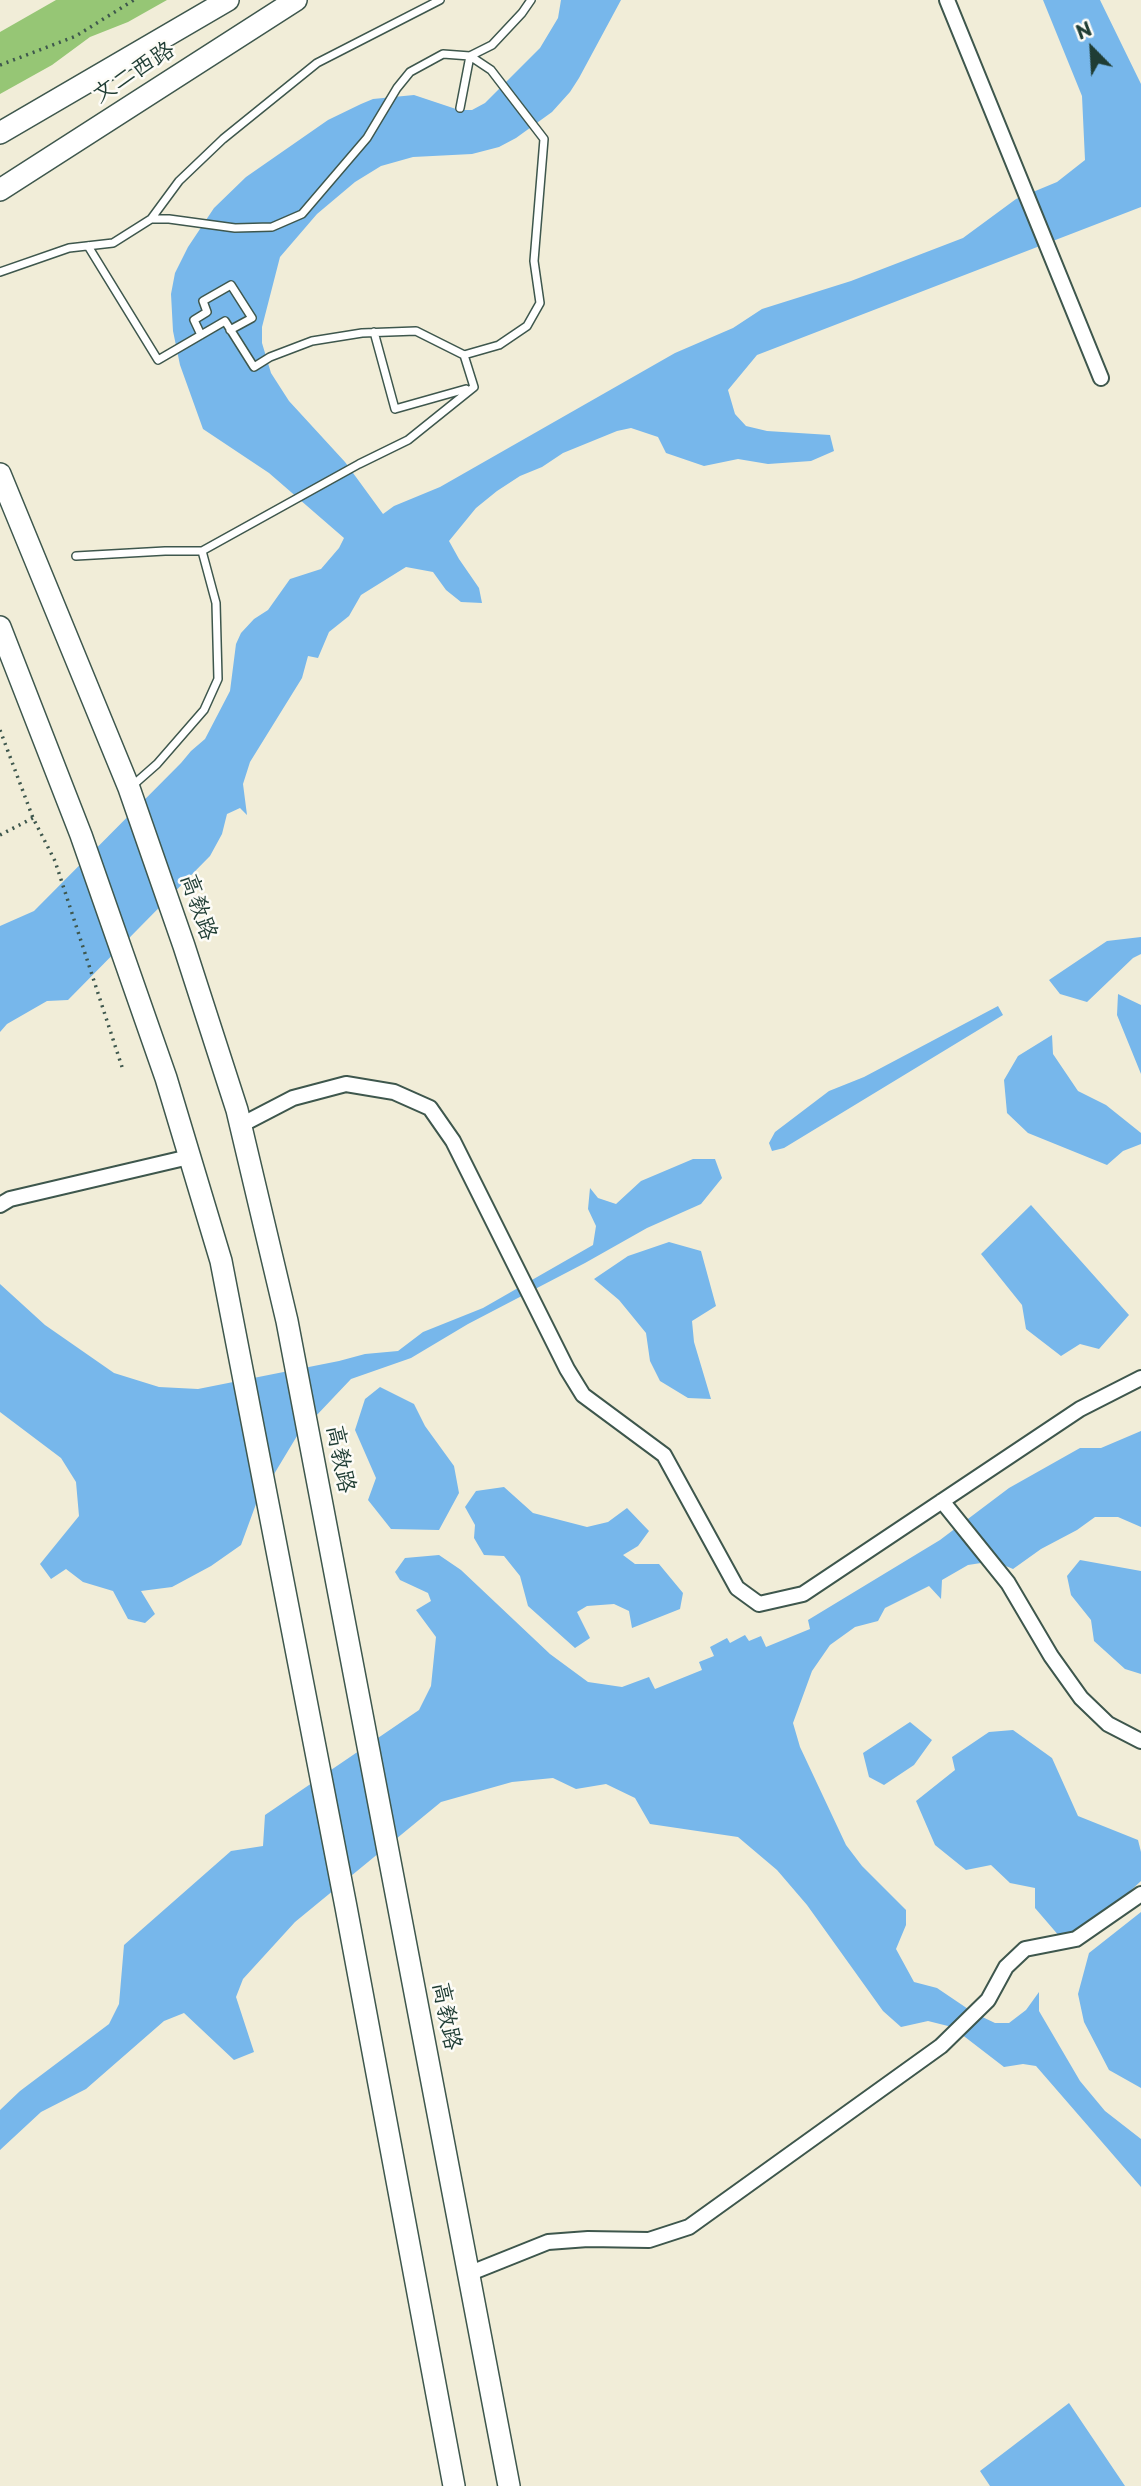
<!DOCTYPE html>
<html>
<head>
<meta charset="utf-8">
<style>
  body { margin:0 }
  #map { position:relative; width:1141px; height:2486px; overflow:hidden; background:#f1edd8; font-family:"Playpen Sans",sans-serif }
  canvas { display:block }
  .north { position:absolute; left:1057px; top:14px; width:70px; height:70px; -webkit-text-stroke:5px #fdfcf7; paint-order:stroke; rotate:336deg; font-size:19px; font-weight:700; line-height:28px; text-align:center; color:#1f3d34 }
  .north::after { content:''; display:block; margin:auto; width:24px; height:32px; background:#1f3d34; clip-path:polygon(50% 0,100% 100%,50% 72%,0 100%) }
</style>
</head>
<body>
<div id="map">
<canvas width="1141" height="2486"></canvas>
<div class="north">N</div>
</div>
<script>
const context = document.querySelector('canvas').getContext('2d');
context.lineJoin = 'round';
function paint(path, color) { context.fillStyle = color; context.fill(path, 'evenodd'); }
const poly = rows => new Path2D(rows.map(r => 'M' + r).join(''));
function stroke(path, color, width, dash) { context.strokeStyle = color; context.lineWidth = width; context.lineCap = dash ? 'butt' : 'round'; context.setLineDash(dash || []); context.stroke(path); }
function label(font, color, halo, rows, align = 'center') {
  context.font = font + ' "Playpen Sans","LXGW WenKai TC",sans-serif'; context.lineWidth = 5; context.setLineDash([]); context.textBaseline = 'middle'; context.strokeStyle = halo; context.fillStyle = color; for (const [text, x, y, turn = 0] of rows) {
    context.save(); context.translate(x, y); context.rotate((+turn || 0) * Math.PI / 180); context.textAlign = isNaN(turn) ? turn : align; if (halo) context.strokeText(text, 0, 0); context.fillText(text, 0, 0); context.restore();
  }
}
paint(poly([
  [56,0,167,0,128,22,90,37,52,65,0,94,0,32]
]), '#96c675');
paint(poly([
  [561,0,621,0,579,78,570,92,552,112,516,138,499,147,472,154,413,157,381,166,355,182,317,214,280,257,262,327,262,343,271,373,289,401,345,462,383,514,394,506,440,487,675,353,733,328,762,309,851,281,963,238,1016,199,1057,182,1085,160,1082,96,1043,0,1100,0,1141,84,1141,207,757,355,728,390,735,414,746,426,767,431,830,435,834,451,811,461,768,464,738,459,704,466,666,453,658,437,631,428,617,431,563,453,542,467,520,476,497,491,476,508,449,541,459,559,479,588,482,603,461,602,446,590,433,572,406,567,361,595,349,616,329,632,318,658,308,656,302,678,250,762,243,784,247,815,240,808,227,814,222,834,210,856,68,1000,47,1001,7,1024,0,1032,0,926,34,911,181,763,191,751,205,739,230,691,236,644,241,633,254,619,268,610,290,579,321,569,339,548,344,538,269,473,203,429,180,365,173,331,171,294,175,273,188,247,214,208,246,177,328,120,361,104,373,99,414,95,459,110,472,110,485,103,540,48,558,18],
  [1141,937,1141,954,1133,958,1087,1002,1060,994,1049,980,1107,941],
  [1118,994,1141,1005,1141,1074,1117,1015],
  [998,1006,1003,1015,784,1148,772,1151,769,1143,775,1132,829,1091,864,1077],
  [1052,1035,1053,1054,1078,1091,1106,1105,1141,1133,1141,1144,1123,1151,1107,1165,1028,1133,1007,1113,1004,1080,1018,1056],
  [693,1159,715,1159,722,1178,701,1204,647,1228,585,1263,468,1324,411,1358,351,1379,297,1436,256,1504,241,1545,211,1566,172,1587,141,1591,155,1614,145,1623,128,1619,113,1591,83,1582,66,1569,51,1579,40,1564,79,1516,76,1482,61,1458,0,1412,0,1284,45,1325,114,1373,159,1387,198,1389,339,1361,365,1354,398,1351,423,1332,483,1308,593,1245,596,1226,588,1209,590,1188,598,1198,616,1204,641,1181],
  [1031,1205,1129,1315,1099,1349,1080,1344,1061,1356,1026,1329,1022,1305,981,1254],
  [669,1242,701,1251,716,1306,692,1321,694,1342,711,1399,688,1398,660,1381,650,1361,646,1333,619,1300,594,1279,628,1256],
  [380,1387,414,1404,425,1426,454,1466,459,1493,439,1530,391,1529,368,1500,376,1478,355,1430,365,1399],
  [1141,1431,1141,1527,1118,1517,1095,1517,1077,1530,1041,1549,1013,1569,994,1561,968,1565,942,1580,941,1599,929,1586,885,1608,878,1621,855,1627,830,1645,812,1671,793,1723,800,1747,846,1845,862,1866,906,1910,906,1925,896,1949,914,1982,937,1988,974,2013,995,2023,1009,2023,1026,2010,1039,1992,1039,2011,1080,2081,1105,2111,1141,2139,1141,2187,1036,2066,1023,2064,1004,2067,952,2027,928,2021,901,2027,883,2011,807,1905,777,1870,738,1837,650,1824,635,1798,606,1784,576,1789,553,1778,512,1782,441,1802,295,1922,243,1979,236,1997,254,2052,234,2060,184,2013,164,2021,86,2089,41,2112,0,2150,0,2110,20,2091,109,2024,119,2004,124,1945,231,1851,263,1846,265,1815,419,1710,431,1686,436,1637,416,1610,431,1601,428,1593,400,1580,395,1572,405,1558,439,1555,461,1570,550,1654,588,1682,622,1687,649,1677,655,1689,702,1670,699,1662,714,1656,710,1647,727,1638,730,1643,745,1635,749,1641,761,1636,766,1647,810,1629,808,1620,940,1540,1009,1488,1080,1448,1101,1448],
  [504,1487,533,1513,587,1527,608,1522,627,1508,649,1531,638,1546,623,1555,635,1564,659,1564,683,1593,680,1609,632,1628,629,1611,614,1604,587,1606,577,1612,590,1638,575,1648,528,1606,520,1576,504,1556,484,1555,474,1538,475,1525,465,1507,476,1491],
  [1080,1560,1141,1571,1141,1674,1125,1669,1094,1641,1091,1620,1071,1595,1067,1576],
  [910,1722,932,1740,914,1765,884,1785,869,1777,863,1753],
  [1013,1730,1052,1758,1078,1816,1138,1840,1141,1852,1141,1881,1102,1917,1060,1937,1035,1908,1035,1888,1010,1883,991,1865,966,1870,935,1845,916,1801,955,1770,952,1757,989,1732],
  [1141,1912,1141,2088,1109,2070,1084,2022,1078,1994,1089,1953],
  [1069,2403,1125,2486,990,2486,980,2471]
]), '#77b7eb');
const lane = poly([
  [460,108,470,56,491,70,544,139,534,261,540,303,527,326,499,345,464,355],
  [151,219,169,219,235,228,272,227,302,214,367,138,397,88,410,72,443,54,470,56,492,45,522,13,531,0],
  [0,272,69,248,113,243,151,219,179,181,223,139,317,63,440,0],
  [374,332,395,409,466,389],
  [201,335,194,320,207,312,203,301,231,285,252,318,230,330],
  [76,556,165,551,202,551,359,464,408,440,474,387,464,355,416,331,362,333,312,341,270,357,254,367,225,321,158,360,88,246],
  [132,786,157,764,204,710,218,679,216,603,202,551]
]);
const street = poly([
  [947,0,1101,378],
  [241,1125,293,1098,346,1084,394,1092,430,1108,453,1141,567,1369,583,1395,664,1455,737,1588,759,1604,803,1594,1080,1409,1141,1378],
  [0,1205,10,1199,189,1157],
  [942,1501,1008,1583,1051,1656,1081,1698,1108,1724,1141,1741],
  [468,2274,548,2242,588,2239,649,2240,689,2227,941,2046,988,2000,1006,1967,1025,1949,1076,1939,1141,1894]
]);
const secondary = poly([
  [0,133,228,0],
  [0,190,296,0],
  [0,474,129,788,184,946,237,1110,287,1321,509,2486],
  [0,627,81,835,166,1078,221,1261,346,1907,454,2486]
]);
stroke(lane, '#3e574d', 10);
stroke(street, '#3e574d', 18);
stroke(secondary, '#3e574d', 24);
stroke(poly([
  [0,65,76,36,134,0],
  [0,730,33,818,55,861,123,1070],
  [0,835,33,818]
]), '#3e574d', 3.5, [2, 5]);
stroke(lane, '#fff', 7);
stroke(street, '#fff', 14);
stroke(secondary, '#fff', 21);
label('23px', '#1f3d34', '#fdfcf7', [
  ["文二西路",134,73,-33],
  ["高教路",198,907,71],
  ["高教路",340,1459,79],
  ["高教路",446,2016,79]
]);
</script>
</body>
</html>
